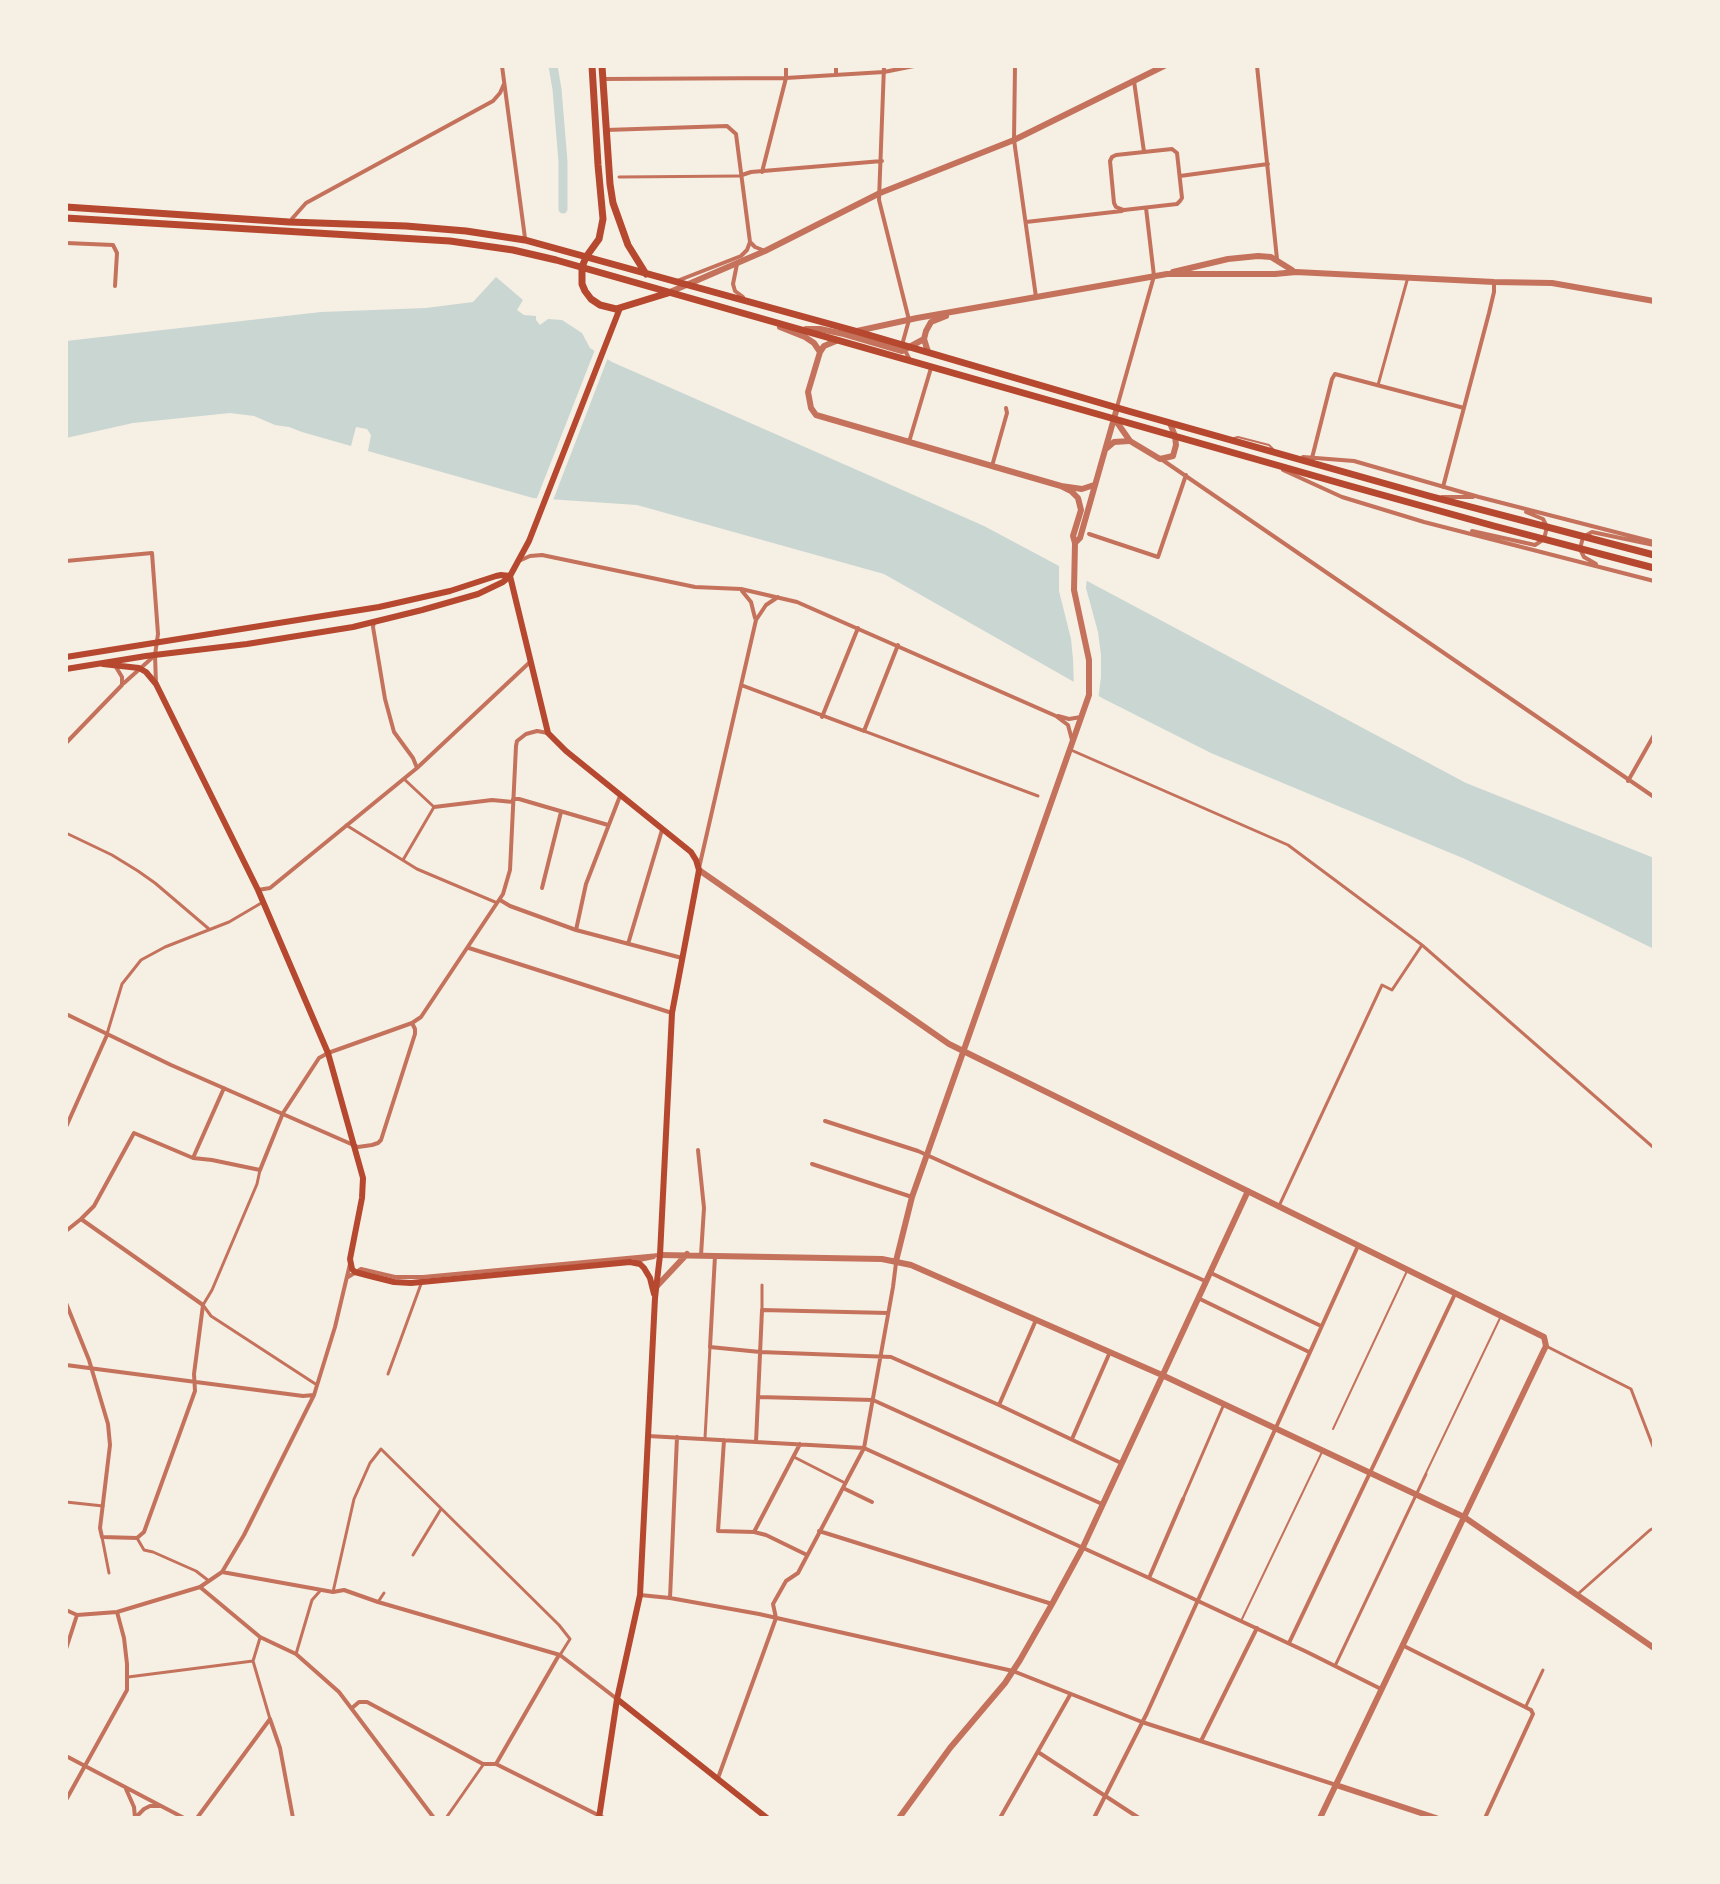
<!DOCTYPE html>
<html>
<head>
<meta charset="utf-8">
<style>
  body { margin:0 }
  #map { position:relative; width:1720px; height:1884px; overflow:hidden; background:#f6efe4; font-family:Overpass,sans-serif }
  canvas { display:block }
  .frame { position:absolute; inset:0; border:68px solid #f6efe4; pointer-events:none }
</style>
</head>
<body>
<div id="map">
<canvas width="1720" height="1884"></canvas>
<div class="frame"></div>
</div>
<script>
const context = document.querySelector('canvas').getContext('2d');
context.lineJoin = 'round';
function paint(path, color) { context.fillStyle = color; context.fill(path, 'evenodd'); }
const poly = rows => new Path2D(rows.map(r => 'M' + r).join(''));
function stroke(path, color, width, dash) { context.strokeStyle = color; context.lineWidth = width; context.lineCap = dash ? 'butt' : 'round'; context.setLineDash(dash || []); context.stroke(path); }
paint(poly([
  [496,277,523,300,517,310,524,315,536,316,536,320,540,325,548,319,562,320,582,333,590,348,612,362,984,526,1466,783,1654,858,1654,949,1591,918,1465,859,1211,753,1104,699,884,574,637,505,533,498,368,451,371,435,367,429,356,427,351,446,302,432,289,427,275,425,254,416,230,413,133,423,66,438,66,341,321,312,426,308,473,302]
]), '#c9d6d2');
paint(poly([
  [596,347,609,355,552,503,535,503],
  [1059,562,1087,576,1086,588,1098,632,1101,655,1101,677,1098,701,1074,687,1073,659,1071,639,1059,591]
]), '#f6efe4');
stroke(poly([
  [553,66,557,89,563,162,563,209]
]), '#c9d6d2', 9);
stroke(poly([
  [1234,438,1238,437,1269,445,1273,449],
  [1333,1429,1407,1271],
  [1426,1473,1501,1316],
  [1242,1619,1322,1452]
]), '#c5725c', 2);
stroke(poly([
  [619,177,741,176],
  [1378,385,1408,277],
  [864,731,1038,796],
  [1071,750,1288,845,1422,945,1654,1148],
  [346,825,417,869,495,902],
  [66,833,112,855,138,871,155,883,209,929],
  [403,860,434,807,404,779],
  [107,1034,122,984,141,960,165,947,229,922,263,902],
  [260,1170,257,1184,212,1290,203,1305,211,1316,317,1385],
  [1279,1206,1382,985,1392,990,1422,945],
  [762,1310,762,1285],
  [1546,1346,1631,1389,1654,1449],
  [388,1374,421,1284],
  [705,1438,710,1347],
  [794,1457,845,1483],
  [1183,1499,1224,1404],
  [66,1502,103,1506],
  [102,1537,109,1573],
  [137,1538,144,1550,153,1552,196,1571,209,1581],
  [413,1555,441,1509],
  [333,1592,354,1499,370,1463,381,1449,559,1625,570,1639,560,1655],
  [1579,1593,1650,1530,1654,1528],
  [378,1602,384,1593],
  [260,1638,253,1661,270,1719],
  [296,1654,312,1600,320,1591],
  [1335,1666,1426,1474],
  [128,1677,253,1661],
  [1526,1706,1543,1670],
  [446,1818,483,1765]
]), '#c5725c', 3);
stroke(poly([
  [502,66,525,238],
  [836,66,836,75],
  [884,66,879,200,909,320,902,345,910,360],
  [1015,66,1014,140,1036,297],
  [1257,66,1277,259],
  [603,79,786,78,884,72,914,66],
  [1134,81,1144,152],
  [606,130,727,126,736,134,750,242],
  [1172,149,1177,153,1182,198,1180,201,1177,204,1124,210,1116,207,1114,203,1110,161,1112,157,1116,155,1172,149],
  [762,172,786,78,786,66],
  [742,175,751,172,882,161],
  [1180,176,1268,164],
  [290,221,306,203,493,101,500,93,504,84],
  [1026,222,1122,211],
  [750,242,755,247,765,251],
  [66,243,113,245,117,253,115,286],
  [737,264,733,284,735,291,743,297],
  [677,281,741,256,747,250,750,242],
  [1117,407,1154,276,1146,208],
  [909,442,931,368],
  [1303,457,1354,461,1479,497,1654,542],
  [1312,458,1332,379,1335,374,1464,408],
  [1161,459,1654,797],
  [992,466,1007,413,1006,408],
  [1283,470,1342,497,1424,522,1654,581],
  [1443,487,1489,313,1494,292,1494,282],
  [1442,497,1473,497],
  [1472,531,1535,545,1544,539,1547,527,1543,519,1526,512],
  [1089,534,1158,557,1186,475],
  [521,560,530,556,542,555,695,587,741,589,797,602,1056,716,1068,725,1072,740],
  [66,561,152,553,158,634,155,655,156,684],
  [1596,564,1584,557,1580,549,1583,537,1592,532,1654,545],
  [742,591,751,602,755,618],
  [374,622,373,627,385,699,394,732,413,758,417,768],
  [124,683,153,657],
  [741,685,864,731,898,645],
  [1058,716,1069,719,1081,717],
  [822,717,858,628],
  [66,743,122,685,122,677,116,667],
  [1628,781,1654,735],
  [513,799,519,799,608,825],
  [434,807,492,800,513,802],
  [699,868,756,620,766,605,778,597],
  [542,888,561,812],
  [258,890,270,888,417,768,530,662],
  [500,900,510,906,576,930,682,958],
  [576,930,586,884,620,796],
  [628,944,662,830],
  [469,948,672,1013],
  [66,1014,171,1065,358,1147,372,1145,378,1143,381,1140,415,1034,415,1029,412,1023],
  [825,1121,918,1151,1205,1281],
  [66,1127,107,1035],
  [698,1150,704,1208,701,1255],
  [193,1158,224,1088],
  [812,1164,912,1197],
  [66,1231,81,1219,94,1206,134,1133,193,1158,212,1160,260,1170,283,1113,319,1058,328,1053,412,1023,421,1017,503,894,510,870,516,746,517,741,526,734,537,731,548,733],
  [715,1256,710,1347,760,1352,891,1357,999,1405,1121,1463],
  [635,1261,654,1257],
  [1211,1273,1321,1326],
  [348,1277,361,1269,395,1277,423,1277,659,1255],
  [1198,1298,1309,1352],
  [66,1303,89,1360,108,1424,110,1445,100,1528,102,1537,137,1538,144,1532,195,1391,194,1374,203,1305,81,1219],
  [66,1365,303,1396,314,1395],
  [758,1397,873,1400,1102,1504],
  [999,1405,1036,1320],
  [648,1436,864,1448,1149,1578,1307,1652,1381,1689],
  [1072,1439,1110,1352],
  [724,1440,718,1531,754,1532,766,1535,807,1555],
  [756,1442,762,1310,888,1313],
  [843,1488,872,1502],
  [819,1531,1052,1604],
  [754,1532,800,1444],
  [222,1572,333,1592,344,1590,378,1602,560,1655,617,1699],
  [1149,1578,1183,1499],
  [200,1587,260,1637,296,1654,339,1692,434,1818],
  [640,1595,670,1598,759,1614,1013,1671,1142,1722,1336,1785],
  [670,1598,677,1437],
  [66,1610,77,1615,117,1612,200,1587,222,1572,244,1535,314,1395,335,1327,350,1264],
  [1289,1643,1455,1294],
  [1402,1645,1531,1710,1533,1714,1485,1818],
  [66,1649,77,1615],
  [352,1708,359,1702,367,1702,483,1764,496,1764,604,1818],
  [270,1719,280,1748,293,1818],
  [1201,1741,1257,1628],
  [1038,1752,1139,1818],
  [66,1756,184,1818],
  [496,1764,559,1655],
  [718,1778,776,1618,773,1604,786,1581,798,1573,864,1448,893,1287,896,1263],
  [126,1789,134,1807,135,1818],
  [66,1800,127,1690,127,1664,124,1638,117,1612],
  [135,1818,144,1809,150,1806,161,1806],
  [197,1818,270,1719],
  [1000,1818,1070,1695],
  [1094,1818,1147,1713,1358,1246]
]), '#c5725c', 4);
stroke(poly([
  [1173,272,1228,259,1258,256,1271,257,1292,270],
  [670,292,765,251,880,193,1014,140,1164,66],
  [780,327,805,337,814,343,820,352],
  [806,329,820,329,844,334,902,351,924,339],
  [857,331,917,318,1167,274,1275,274,1296,272,1494,282,1552,283,1654,301],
  [836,341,824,346,820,352,808,392,811,408,816,415,1061,486,1082,489,1094,485],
  [928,352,924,339,926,331,931,322,946,316],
  [1114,418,1130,441,1160,459,1173,456,1176,445,1175,436,1170,423],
  [1107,448,1114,442,1129,441],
  [1075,543,1080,538,1117,408],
  [699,870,949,1044,1544,1337,1546,1346,1543,1352,1320,1818],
  [660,1255,882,1259,911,1265,1162,1375,1464,1517,1654,1648],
  [896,1261,912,1197,1089,695,1089,660,1074,590,1075,543,1073,536,1081,510,1078,498,1071,491,1061,486],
  [657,1286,687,1254],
  [1336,1785,1436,1818],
  [899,1818,950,1748,1005,1683,1020,1660,1052,1604,1083,1547,1248,1191]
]), '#c5725c', 6);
stroke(poly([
  [510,576,548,733,566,751,691,852,696,860,699,870,672,1013,660,1255,655,1298,640,1595,617,1699,599,1818],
  [66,657,379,607,450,591,496,576,501,575,510,576],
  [103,664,139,668,146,672,156,684,258,890,328,1053,363,1178,362,1198,350,1259,352,1269,355,1272,370,1276,394,1282,411,1283,630,1262,640,1264,644,1268,650,1278,654,1294],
  [66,669,146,656,247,644,353,627,422,610,478,594,503,582,510,576,529,541,620,308],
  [617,1699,767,1818]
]), '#b5482f', 6);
stroke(poly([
  [592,66,598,165,603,219,599,239,586,257,582,267,582,284,585,291,591,299,600,305,616,309,668,293],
  [602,66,610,184,613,203,628,245,646,274],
  [66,207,289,222,406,226,466,231,525,240,855,331,1128,411,1429,496,1654,555],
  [66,218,450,241,513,250,556,260,1350,486,1494,526,1654,568]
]), '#b5482f', 7);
</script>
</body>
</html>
